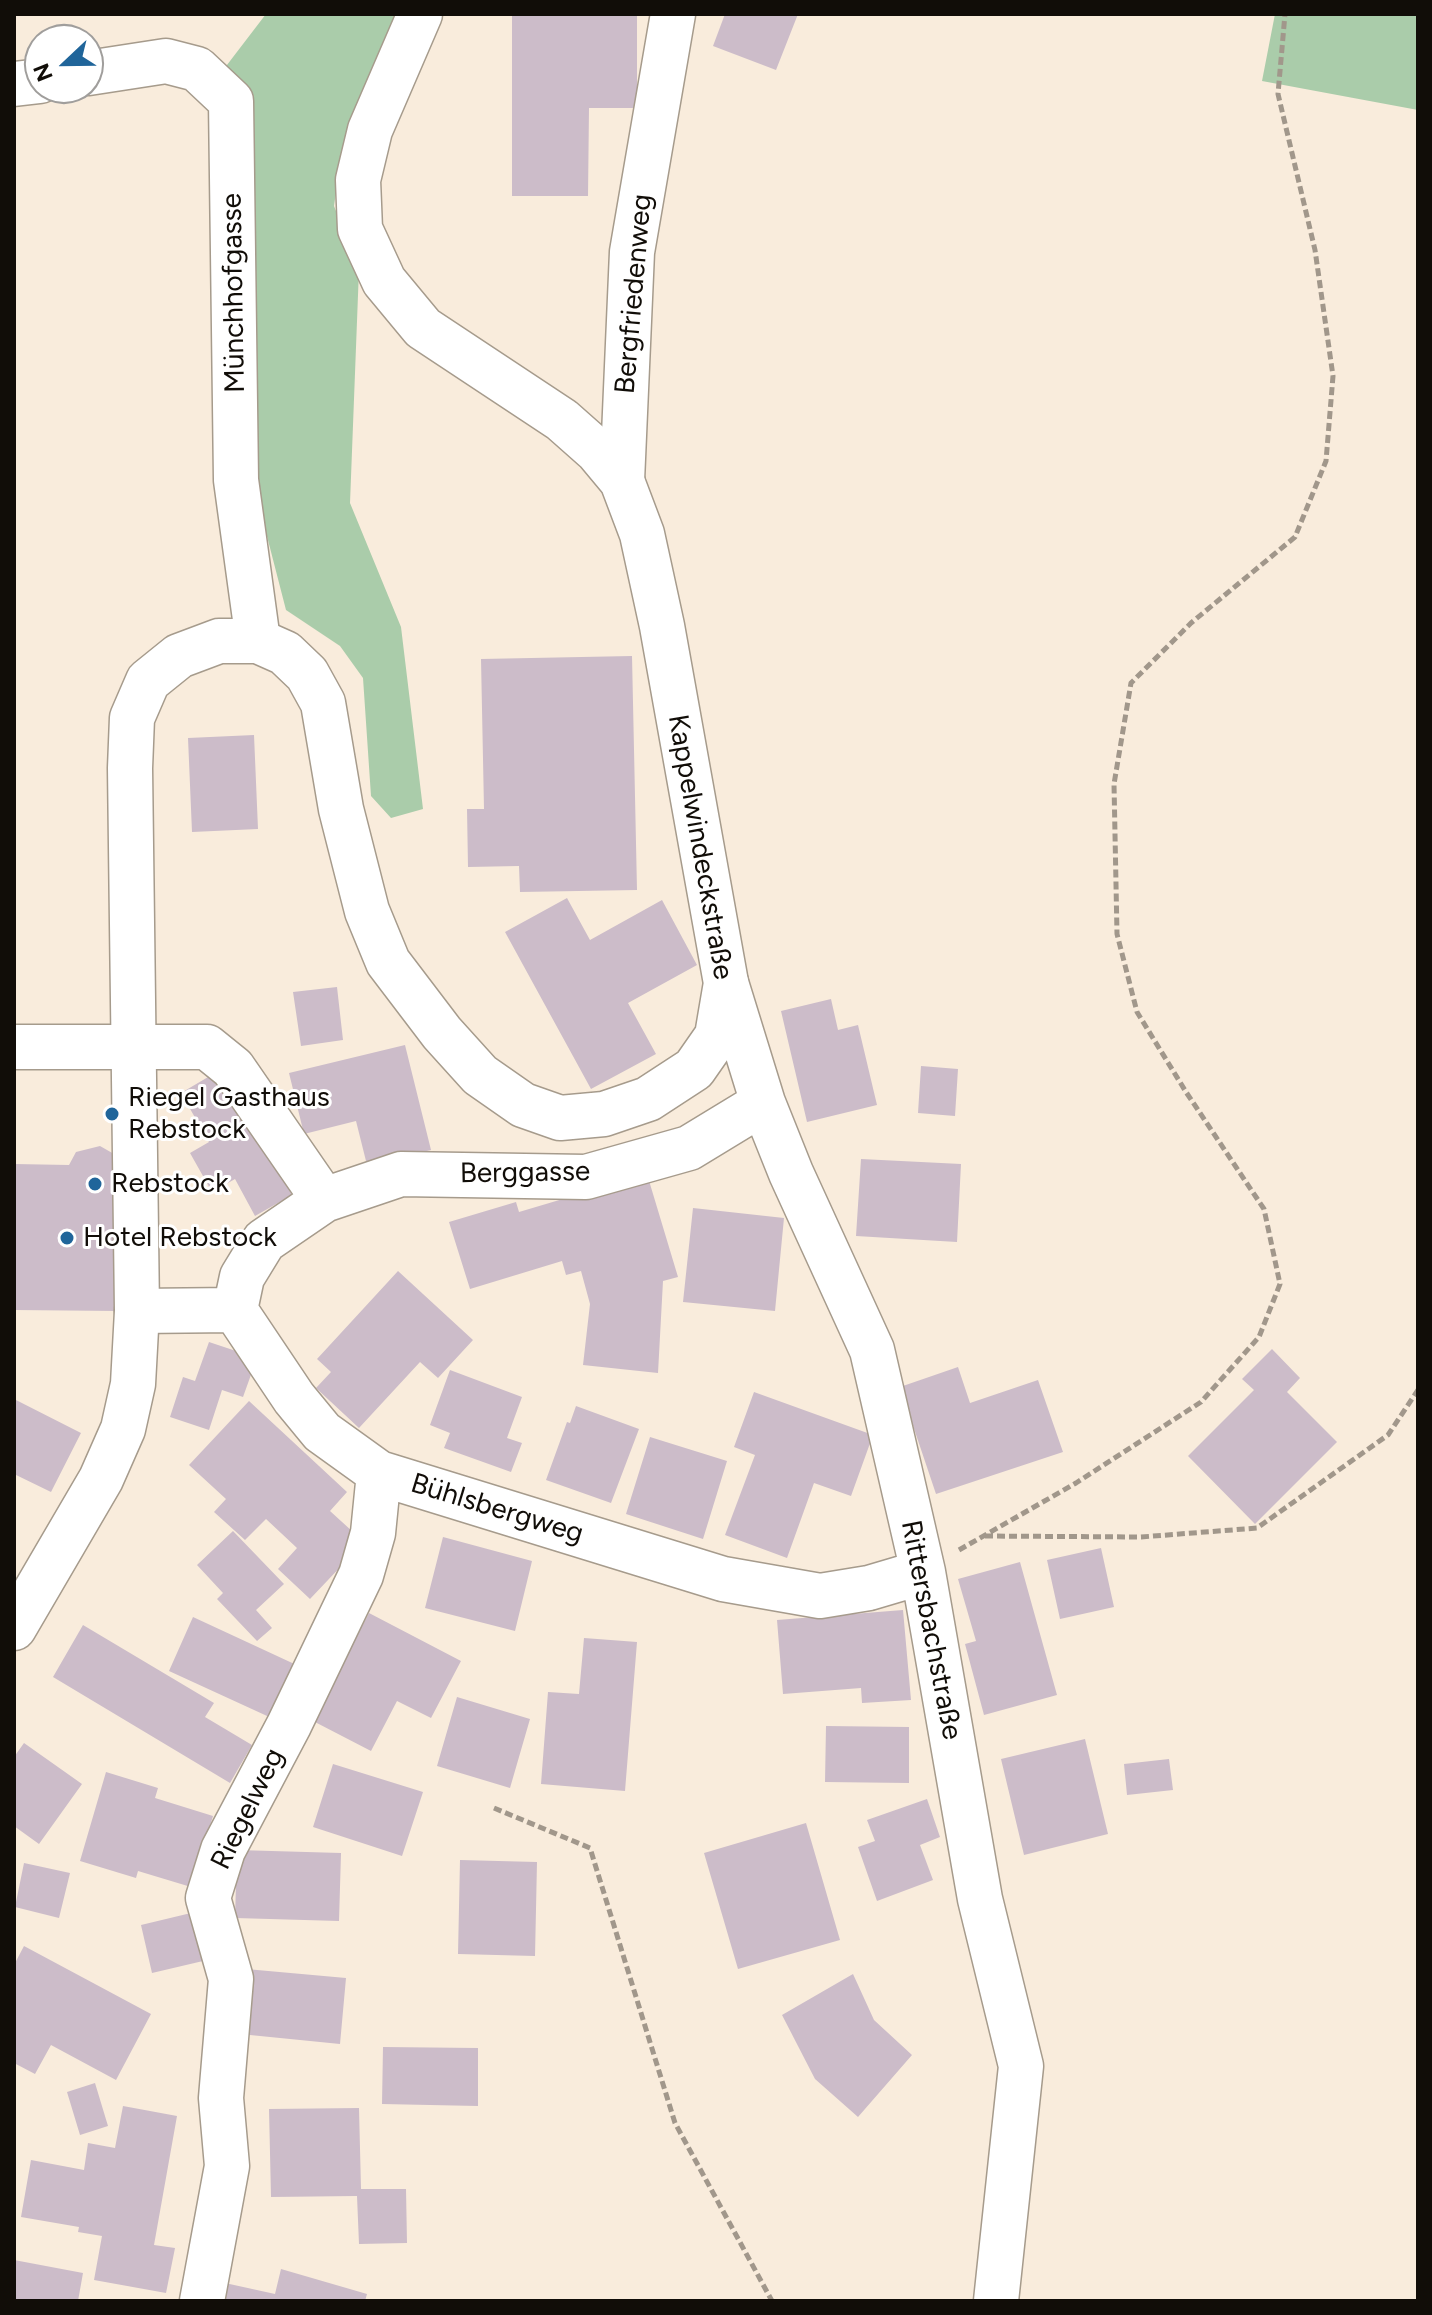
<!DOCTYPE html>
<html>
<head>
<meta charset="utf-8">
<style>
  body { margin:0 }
  #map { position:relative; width:1432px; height:2315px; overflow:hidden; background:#f9ecdc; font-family:Figtree,sans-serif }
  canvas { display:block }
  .frame { position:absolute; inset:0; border:16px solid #110d08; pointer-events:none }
  .north { position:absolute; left:24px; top:24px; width:80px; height:80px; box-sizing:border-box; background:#fff; border:2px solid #a09e9c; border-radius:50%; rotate:248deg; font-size:22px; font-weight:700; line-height:32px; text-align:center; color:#110d08 }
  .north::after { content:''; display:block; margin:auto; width:28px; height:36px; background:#20659a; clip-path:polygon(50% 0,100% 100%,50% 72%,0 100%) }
</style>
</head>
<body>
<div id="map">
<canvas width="1432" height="2315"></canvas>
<div class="frame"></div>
<div class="north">N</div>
</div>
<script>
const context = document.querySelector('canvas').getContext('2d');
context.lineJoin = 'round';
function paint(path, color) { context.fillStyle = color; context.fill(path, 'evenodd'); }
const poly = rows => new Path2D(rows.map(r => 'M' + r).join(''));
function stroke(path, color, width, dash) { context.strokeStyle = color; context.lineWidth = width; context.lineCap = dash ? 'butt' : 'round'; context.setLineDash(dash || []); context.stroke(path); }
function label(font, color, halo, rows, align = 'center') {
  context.font = font + ' Figtree,sans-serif'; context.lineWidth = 6; context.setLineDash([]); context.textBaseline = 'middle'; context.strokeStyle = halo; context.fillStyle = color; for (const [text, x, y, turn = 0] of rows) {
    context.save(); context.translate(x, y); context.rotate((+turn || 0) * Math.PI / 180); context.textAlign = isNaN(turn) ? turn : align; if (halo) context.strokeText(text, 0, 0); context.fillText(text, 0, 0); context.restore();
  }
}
paint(poly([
  [266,14,401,14,342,150,334,206,359,269,350,503,401,627,423,809,391,818,371,796,363,678,340,646,286,610,252,478,217,78],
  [1275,14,1418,14,1418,110,1262,81]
]), '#aca');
paint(poly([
  [512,14,637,14,637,108,589,108,588,196,512,196],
  [725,14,798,14,776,70,713,46],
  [632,656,637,890,520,892,519,866,468,867,467,809,484,809,481,659],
  [254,735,258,829,192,832,188,738],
  [567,898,590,940,662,900,697,965,628,1003,656,1054,591,1089,505,932],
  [337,987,343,1040,301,1046,293,992],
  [831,999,838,1030,858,1025,877,1105,807,1122,781,1011],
  [405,1045,431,1150,367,1165,356,1121,304,1134,289,1073],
  [921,1066,958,1069,955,1116,918,1113],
  [220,1070,292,1195,255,1216,235,1179,212,1192,190,1153,209,1142,181,1093],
  [100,1146,114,1154,118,1311,14,1310,14,1164,69,1165,76,1152],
  [861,1159,961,1164,957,1242,856,1236],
  [647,1174,678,1277,663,1281,658,1373,583,1365,590,1304,581,1271,566,1275,562,1261,470,1289,449,1222,516,1202,519,1212],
  [693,1208,784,1218,775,1311,683,1302],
  [398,1271,473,1340,438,1378,420,1362,359,1428,316,1388,331,1372,317,1359],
  [209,1342,257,1358,243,1397,222,1390,209,1430,170,1417,183,1377,195,1381],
  [1272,1349,1300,1378,1287,1392,1337,1442,1255,1524,1188,1456,1254,1390,1242,1379],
  [958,1367,970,1403,1038,1380,1063,1452,936,1494,900,1387],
  [450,1370,522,1397,507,1438,522,1443,511,1472,444,1448,450,1433,430,1425],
  [754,1392,873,1435,851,1496,814,1483,787,1558,725,1535,755,1455,734,1447],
  [14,1399,81,1433,51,1492,14,1474],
  [249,1401,347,1492,330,1511,364,1542,310,1599,278,1569,297,1548,266,1519,245,1540,214,1512,226,1499,189,1465],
  [576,1406,639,1429,611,1503,546,1480,567,1422,570,1423],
  [650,1437,727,1461,703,1539,626,1514],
  [233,1531,284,1584,256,1610,272,1628,257,1641,217,1599,223,1593,197,1565],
  [443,1537,532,1561,515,1631,425,1608],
  [1101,1548,1114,1607,1060,1619,1047,1560],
  [1020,1562,1057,1695,984,1715,965,1644,976,1641,958,1579],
  [903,1610,911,1700,862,1703,861,1688,783,1694,777,1620],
  [369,1613,461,1661,431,1718,397,1701,371,1751,313,1721],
  [193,1617,303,1668,278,1721,169,1671],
  [83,1625,214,1703,205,1717,252,1745,230,1783,53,1677],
  [584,1638,637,1642,625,1791,541,1784,548,1692,579,1694],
  [457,1697,530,1719,510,1788,437,1766],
  [826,1726,909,1727,909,1783,825,1782],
  [1085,1739,1108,1834,1024,1855,1001,1759],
  [24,1743,82,1784,39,1844,14,1826,14,1757],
  [1169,1759,1173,1790,1127,1795,1124,1764],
  [333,1764,423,1792,402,1856,313,1827],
  [106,1772,158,1788,155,1798,213,1816,191,1887,138,1871,136,1878,80,1861],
  [927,1799,940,1837,920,1845,933,1880,877,1901,858,1847,875,1841,867,1820],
  [806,1823,840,1940,738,1969,704,1853],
  [237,1850,341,1853,339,1921,235,1918],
  [460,1860,537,1862,535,1956,458,1954],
  [24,1863,70,1873,59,1918,15,1907],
  [191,1913,203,1961,152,1973,141,1925],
  [24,1946,151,2014,116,2080,51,2045,35,2074,14,2063,14,1965],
  [246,1969,346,1978,340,2044,240,2034],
  [853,1974,874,2020,912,2055,858,2117,815,2079,782,2015],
  [383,2047,478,2048,478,2106,382,2104],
  [95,2083,108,2126,80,2135,67,2092],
  [123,2106,177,2116,154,2245,175,2248,166,2293,94,2280,102,2236,78,2232,79,2227,21,2217,31,2160,84,2170,88,2143,115,2148],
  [359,2108,361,2189,406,2189,407,2243,359,2244,357,2196,271,2197,269,2109],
  [14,2260,83,2273,78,2301,14,2301],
  [281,2269,367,2294,365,2301,221,2301,225,2283,275,2294]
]), '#ccbcc9');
const street = poly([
  [88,73,166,61,197,69,231,101,236,480,258,641],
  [14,84,40,81],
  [622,481,632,252,673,14],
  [726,983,763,1103,791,1173,872,1350,923,1572,980,1899,1021,2066,996,2301],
  [14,1047,207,1047,233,1068,324,1200],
  [235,1310,242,1277,264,1241,324,1200,401,1174,586,1177,689,1148,763,1103],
  [137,1311,235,1310,294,1398,322,1432,379,1473,723,1579,820,1596,869,1588,923,1572],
  [202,2301,227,2166,221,2098,231,1979,208,1898,223,1850,289,1725,361,1575,373,1533,379,1473]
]);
const secondary = poly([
  [14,1628,101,1479,123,1429,133,1384,137,1311,130,768,132,718,148,681,179,656,219,641,258,641,285,653,307,674,323,703,341,809,367,911,388,962,442,1033,480,1075,523,1105,560,1118,604,1114,648,1099,694,1069,717,1036,726,983,662,626,642,534,622,481,597,451,562,420,423,328,384,281,360,229,358,180,370,130,420,14]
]);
stroke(street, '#a69b8c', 47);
stroke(secondary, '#a69b8c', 47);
stroke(poly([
  [985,1536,1141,1537,1257,1528,1388,1435,1418,1390],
  [959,1550,1076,1483,1201,1402,1259,1337,1280,1284,1264,1209,1186,1092,1137,1012,1117,934,1114,784,1131,683,1191,623,1295,537,1326,461,1333,376,1315,250,1278,94,1285,14],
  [494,1808,590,1848,675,2123,772,2301]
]), '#a1978b', 5, [8, 4]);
stroke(street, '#fff', 44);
stroke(secondary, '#fff', 44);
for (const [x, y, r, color] of [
  [112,1114,8,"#20659a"],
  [95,1184,8,"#20659a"],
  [67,1238,8,"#20659a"]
]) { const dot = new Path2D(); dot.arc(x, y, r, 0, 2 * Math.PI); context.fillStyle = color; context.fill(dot); stroke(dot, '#fff', 3); }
label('28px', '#110d08', '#fff', [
  ["Münchhofgasse",234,293,-91],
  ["Bergfriedenweg",634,294,-85],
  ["Kappelwindeckstraße",700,847,80],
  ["Berggasse",525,1173,-1],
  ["Bühlsbergweg",497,1509,17],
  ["Rittersbachstraße",931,1630,79],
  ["Riegelweg",248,1809,-64]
]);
label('28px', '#110d08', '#fff', [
  ["Riegel Gasthaus",128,1098],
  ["Rebstock",128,1130],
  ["Rebstock",111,1184],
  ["Hotel Rebstock",83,1238]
], 'left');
</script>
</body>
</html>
